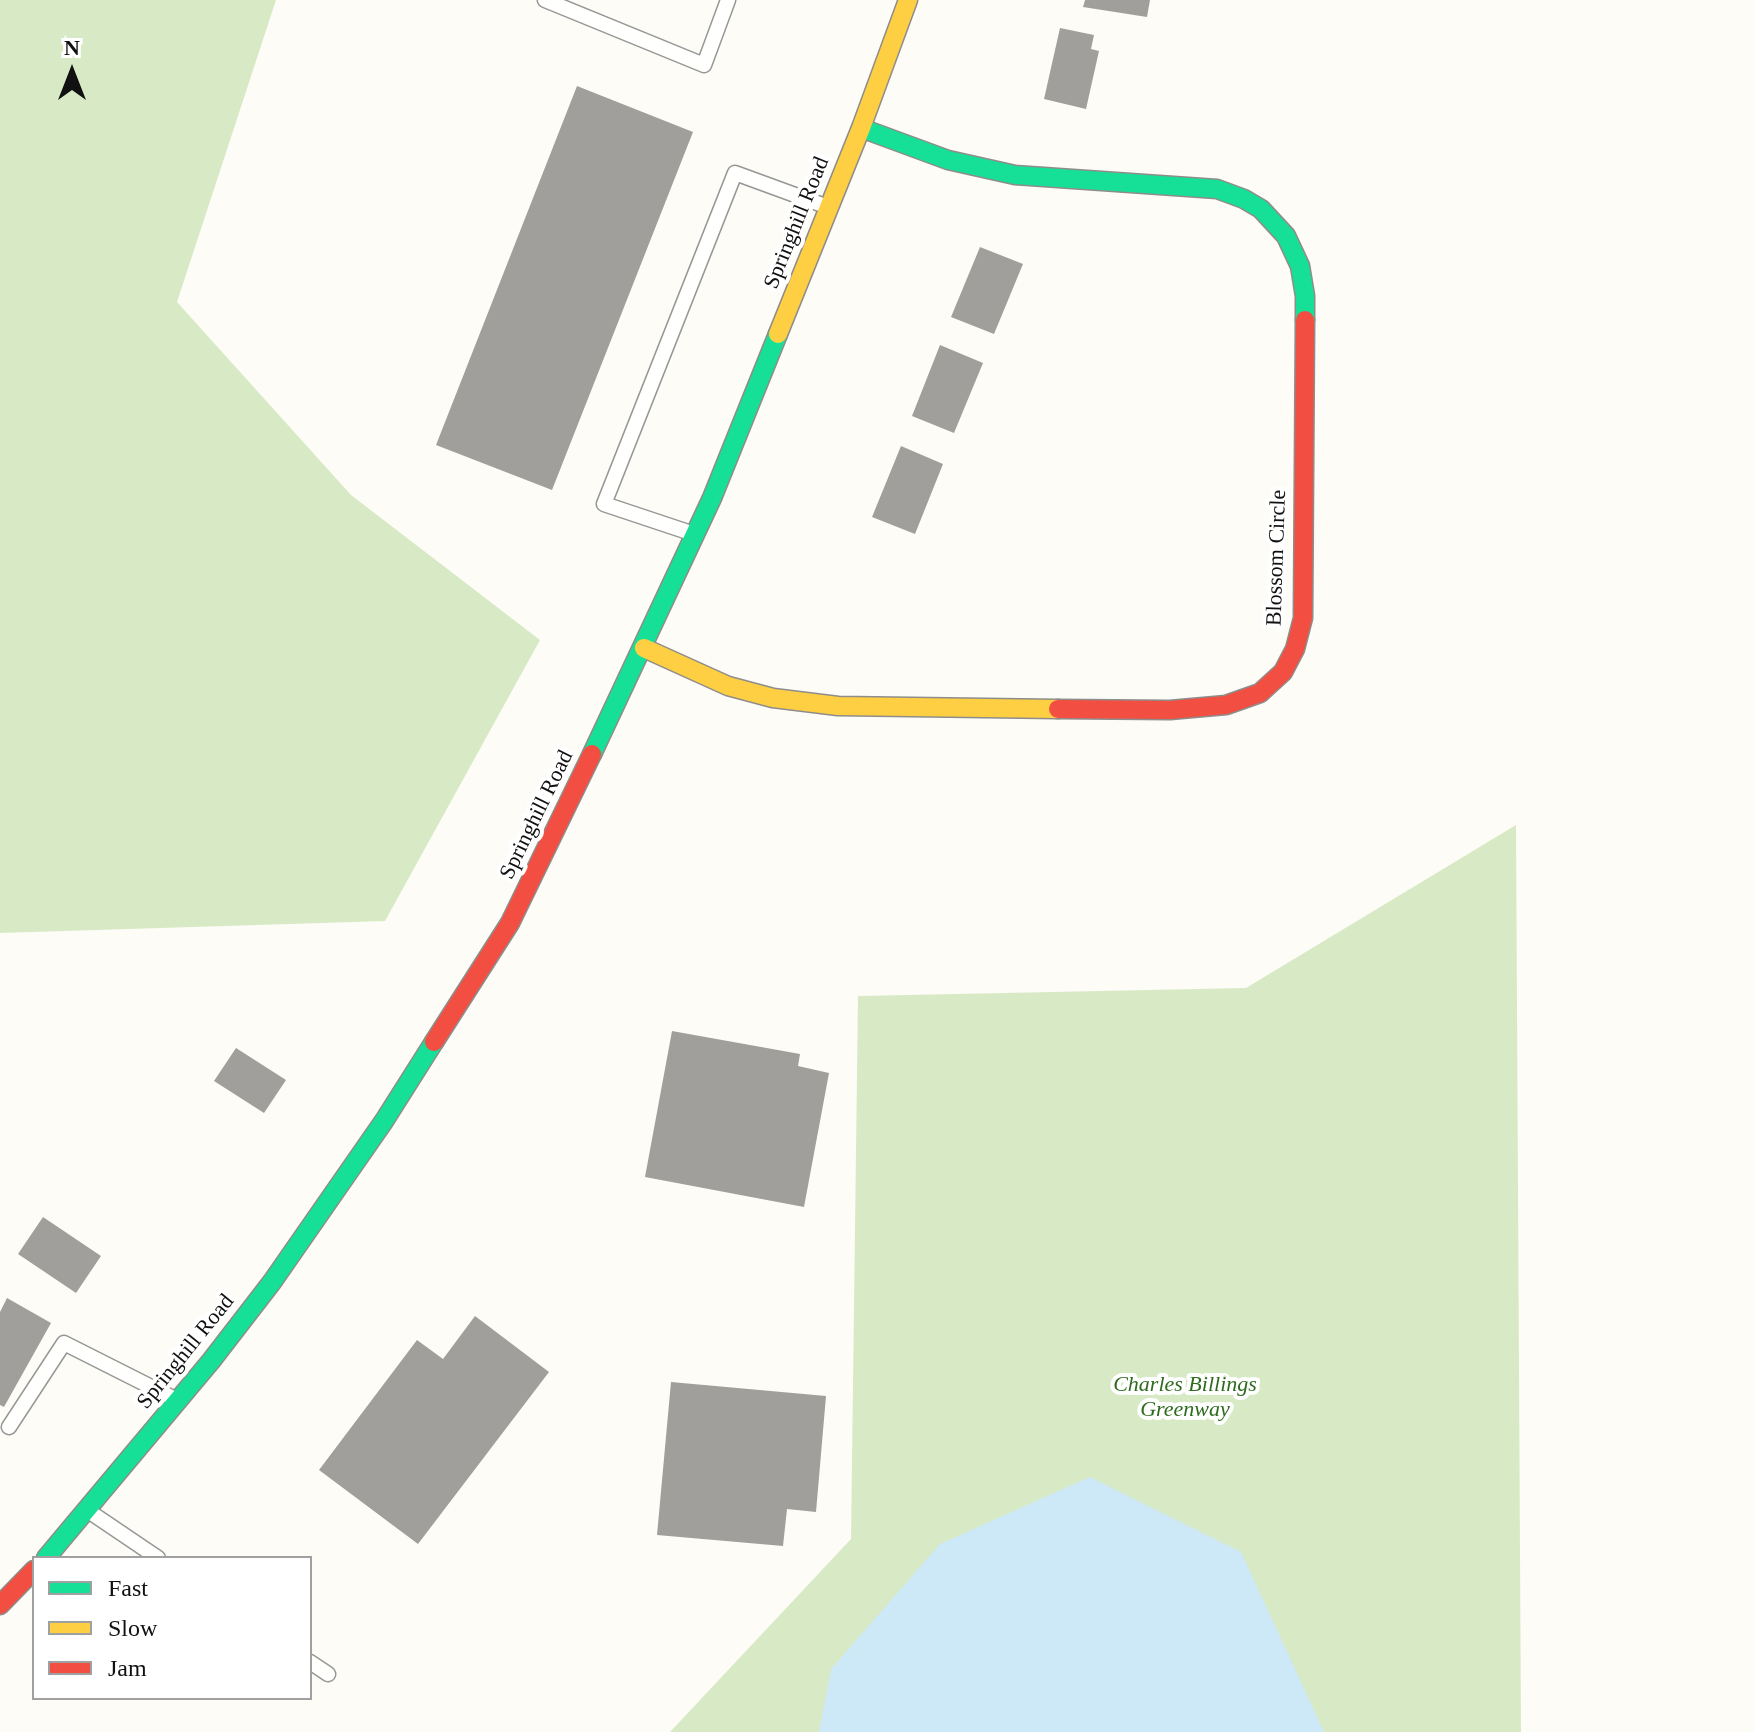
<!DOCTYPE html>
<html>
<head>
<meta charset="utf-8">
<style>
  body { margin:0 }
  #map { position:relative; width:1754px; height:1732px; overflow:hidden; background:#fdfcf7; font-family:"Times New Roman",serif }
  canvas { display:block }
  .legend { position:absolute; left:32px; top:1556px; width:280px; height:144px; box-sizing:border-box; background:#fff; border:2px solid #a0a0a0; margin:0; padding:10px 14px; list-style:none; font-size:24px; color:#111 }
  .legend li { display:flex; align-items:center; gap:16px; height:40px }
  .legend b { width:40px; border:2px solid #a0a0a0 }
  .north { position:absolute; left:32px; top:32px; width:80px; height:80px; -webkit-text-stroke:6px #fff; paint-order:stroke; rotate:0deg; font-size:22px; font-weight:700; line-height:32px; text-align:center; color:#111 }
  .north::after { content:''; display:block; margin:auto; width:28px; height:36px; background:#111; clip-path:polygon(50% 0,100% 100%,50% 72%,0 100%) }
</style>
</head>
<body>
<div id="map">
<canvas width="1754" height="1732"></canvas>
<ul class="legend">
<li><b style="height:10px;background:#16e098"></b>Fast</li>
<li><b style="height:10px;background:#ffcf43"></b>Slow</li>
<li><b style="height:10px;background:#f24e42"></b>Jam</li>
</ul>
<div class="north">N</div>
</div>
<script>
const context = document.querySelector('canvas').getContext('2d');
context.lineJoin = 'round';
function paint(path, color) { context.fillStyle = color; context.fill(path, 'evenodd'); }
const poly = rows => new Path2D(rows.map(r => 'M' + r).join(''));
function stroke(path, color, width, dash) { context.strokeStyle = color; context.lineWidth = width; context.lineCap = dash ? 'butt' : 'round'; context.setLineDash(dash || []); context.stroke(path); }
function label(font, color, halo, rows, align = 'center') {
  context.font = font + ' "Times New Roman",serif'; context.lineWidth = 8; context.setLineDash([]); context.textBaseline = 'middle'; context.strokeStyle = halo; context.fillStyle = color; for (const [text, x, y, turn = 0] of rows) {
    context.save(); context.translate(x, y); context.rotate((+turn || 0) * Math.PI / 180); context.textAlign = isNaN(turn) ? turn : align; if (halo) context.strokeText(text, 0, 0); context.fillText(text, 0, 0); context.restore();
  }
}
paint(poly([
  [0,0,276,0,177,302,351,495,540,640,385,921,0,933],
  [1516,825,1521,1732,670,1732,851,1539,858,996,1246,988]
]), '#d8eac5');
paint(poly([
  [1090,1477,1241,1552,1324,1732,819,1732,831,1669,940,1544]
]), '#cde8f7');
paint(poly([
  [1085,0,1150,0,1147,17,1083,7],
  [1060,28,1094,35,1091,49,1099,51,1086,109,1044,99],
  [577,86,693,132,552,490,436,445],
  [980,247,1023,264,994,334,951,317],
  [940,345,983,363,954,433,912,416],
  [901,446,943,464,915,534,872,517],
  [672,1031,800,1054,798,1066,829,1073,804,1207,645,1177],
  [236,1048,286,1080,264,1113,214,1081],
  [43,1217,101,1256,76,1293,18,1254],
  [7,1298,51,1323,4,1407,0,1405,0,1312],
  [475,1316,549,1372,418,1544,319,1470,417,1340,443,1359],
  [671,1382,826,1396,816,1512,787,1509,783,1546,657,1535]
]), '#a19f9c');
const lane = poly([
  [545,0,704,65,728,0],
  [691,533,604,504,735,173,828,207],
  [9,1427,64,1343,177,1400],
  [87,1510,158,1558],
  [310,1662,328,1674]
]);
const fast = poly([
  [861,128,948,160,1015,175,1217,189,1244,199,1261,209,1286,236,1300,266,1305,296,1305,320],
  [592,754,712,498,778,334],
  [46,1558,211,1361,272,1282,384,1121,434,1042]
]);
const slow = poly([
  [778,334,861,128,908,0],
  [644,648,728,686,773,698,838,706,1058,709]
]);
const jam = poly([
  [1058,709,1170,710,1226,705,1260,693,1283,672,1295,649,1303,618,1305,320],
  [434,1042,510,923,592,754],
  [0,1605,34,1570]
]);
stroke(lane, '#979795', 17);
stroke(fast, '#8e8d8b', 21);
stroke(slow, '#8e8d8b', 21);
stroke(jam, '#8e8d8b', 21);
stroke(lane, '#fffffe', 14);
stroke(fast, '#16e098', 18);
stroke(slow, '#ffcf43', 18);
stroke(jam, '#f24e42', 18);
label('22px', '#111', '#fff', [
  ["Springhill Road",797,223,-68],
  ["Blossom Circle",1277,558,-88],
  ["Springhill Road",537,815,-64],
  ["Springhill Road",186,1352,-51]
]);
label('italic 22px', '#2f6b1f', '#fff', [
  ["Charles Billings",1185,1385],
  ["Greenway",1185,1410]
]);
</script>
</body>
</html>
